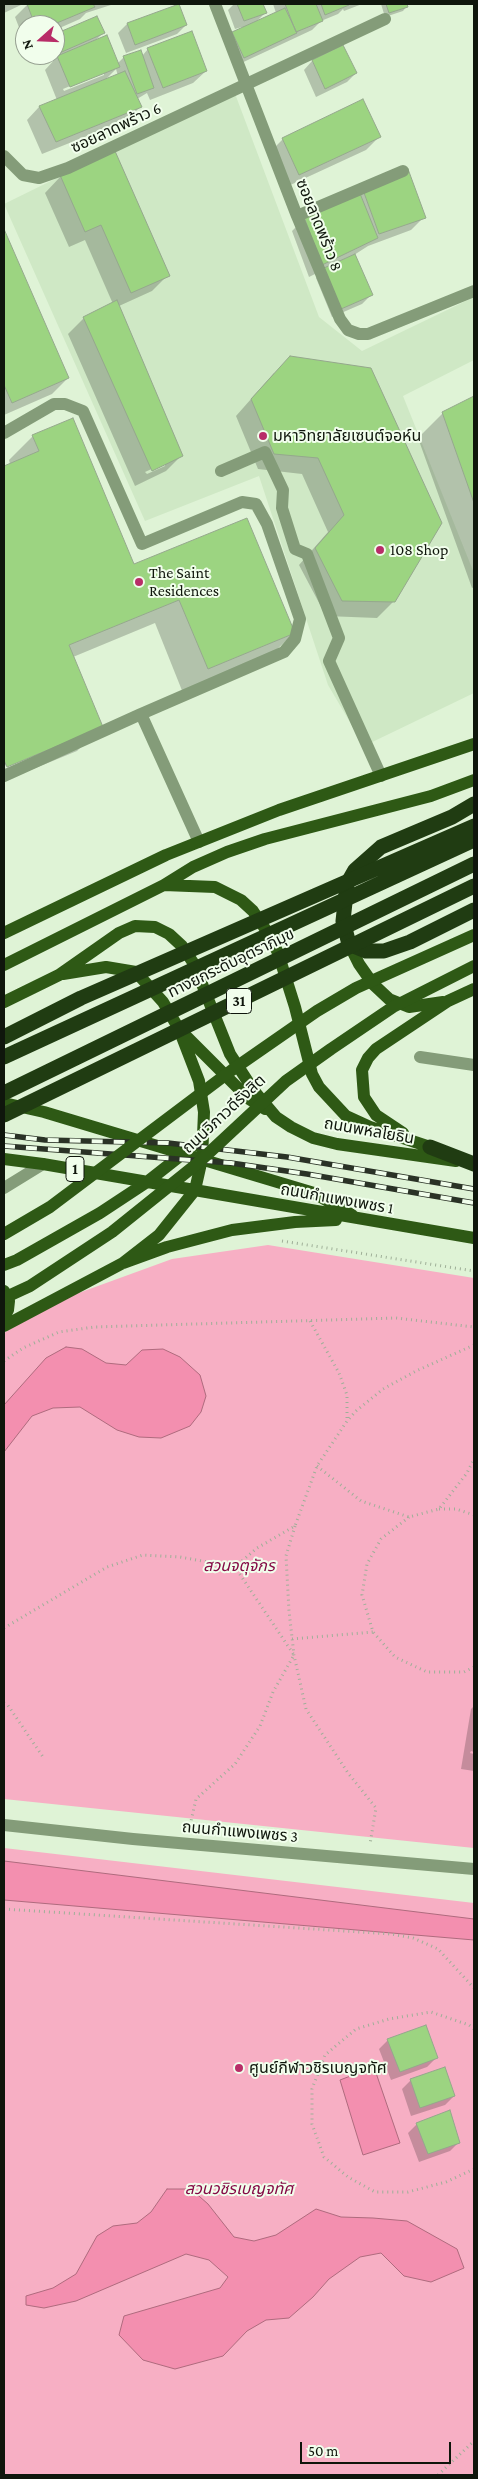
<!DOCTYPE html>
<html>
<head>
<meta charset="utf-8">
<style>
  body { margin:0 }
  #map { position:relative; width:478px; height:2479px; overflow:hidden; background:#dff3d6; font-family:"Crimson Pro",serif }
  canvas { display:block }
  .frame { position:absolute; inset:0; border:5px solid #0f160c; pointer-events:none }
  .north { position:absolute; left:15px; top:15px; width:50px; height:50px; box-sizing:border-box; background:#f1feec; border:1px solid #97a192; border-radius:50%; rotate:250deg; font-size:14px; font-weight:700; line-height:20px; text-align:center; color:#0f160c }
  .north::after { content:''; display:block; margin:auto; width:18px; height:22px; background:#b82d68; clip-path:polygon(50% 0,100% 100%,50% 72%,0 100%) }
  .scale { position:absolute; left:300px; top:2442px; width:151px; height:22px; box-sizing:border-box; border:2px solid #0f160c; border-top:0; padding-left:6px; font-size:15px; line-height:18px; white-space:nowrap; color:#0f160c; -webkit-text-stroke:4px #f1feec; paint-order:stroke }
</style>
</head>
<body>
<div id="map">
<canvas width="478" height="2479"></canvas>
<div class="frame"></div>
<div class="north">N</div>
<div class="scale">50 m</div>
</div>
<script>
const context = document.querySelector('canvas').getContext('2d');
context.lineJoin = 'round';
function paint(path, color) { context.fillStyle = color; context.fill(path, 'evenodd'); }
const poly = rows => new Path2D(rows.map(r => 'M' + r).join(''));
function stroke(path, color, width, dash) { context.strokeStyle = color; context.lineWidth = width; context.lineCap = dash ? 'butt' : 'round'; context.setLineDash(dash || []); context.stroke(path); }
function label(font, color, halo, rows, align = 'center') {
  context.font = font + ' "Crimson Pro","Noto Sans Thai",serif'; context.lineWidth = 4; context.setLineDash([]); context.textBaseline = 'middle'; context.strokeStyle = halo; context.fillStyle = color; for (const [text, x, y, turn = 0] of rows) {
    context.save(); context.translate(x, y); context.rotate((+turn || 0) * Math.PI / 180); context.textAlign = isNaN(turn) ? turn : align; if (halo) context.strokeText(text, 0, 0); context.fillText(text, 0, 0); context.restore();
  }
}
paint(poly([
  [234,91,319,317,362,351,474,297,474,360,403,396,474,573,474,693,364,746,328,685,259,476,145,521,4,204]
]), '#cfe8c5');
paint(poly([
  [268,1245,474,1278,474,1848,4,1799,4,1333,54,1302,172,1259],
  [4,1848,474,1903,474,2475,4,2475]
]), '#f7afc4');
const water = poly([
  [66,1347,82,1349,106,1363,126,1365,142,1350,163,1349,180,1357,200,1375,206,1396,201,1412,190,1426,161,1438,139,1437,117,1430,80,1407,53,1408,32,1416,4,1452,4,1405,46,1358,66,1347],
  [4,1861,474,1919,474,1940,4,1900,4,1861],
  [374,2067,400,2143,363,2155,340,2080,374,2067],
  [167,2189,191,2189,208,2204,234,2237,254,2241,276,2235,316,2209,341,2217,373,2218,407,2221,457,2249,464,2268,431,2282,404,2276,381,2253,360,2257,329,2279,313,2297,289,2318,266,2320,247,2331,223,2356,175,2369,143,2360,119,2335,124,2316,220,2288,228,2277,209,2260,186,2254,76,2301,44,2308,26,2305,26,2296,53,2288,76,2274,97,2236,113,2226,137,2223,151,2212,167,2189]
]);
paint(water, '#f38faf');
stroke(water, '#af6b7e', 1);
paint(poly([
  [4,4,23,4,4,13],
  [28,4,114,4,86,13,80,19,55,30,55,25,25,25,25,43,15,17],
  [234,4,262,4,265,13,256,22,276,13,273,4,362,4,344,11,343,9,338,14,321,21,312,30,235,66,224,42,243,28,242,27,235,29,228,10],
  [381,4,406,4,407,6,403,11,385,17],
  [178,5,186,25,177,34,126,53,118,33,127,24],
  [103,33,95,41,117,64,124,57,142,56,148,49,206,71,193,83,150,100,147,93,137,99,140,107,127,120,42,154,27,120,39,107,57,100,45,70,56,58,43,64,39,55,55,55,55,36],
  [116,69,118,76,104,81],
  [104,72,104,75,64,91,63,89],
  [343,47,356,73,347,82,316,97,304,70,312,61],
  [379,137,366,150,286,187,270,152,283,139],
  [61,176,168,275,152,291,119,306,182,455,166,471,135,486,68,334,84,318,113,304,85,240,69,247,45,193],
  [165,463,165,466,147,474,145,472],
  [364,191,424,217,411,230,368,246,354,255,371,295,362,304,332,317,316,278,323,270,309,277,292,231,305,218],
  [4,232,68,378,52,394,4,415],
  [274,373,394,601,377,618,326,616,299,565,328,532,302,474,258,469,236,416],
  [474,398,474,587,472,588,418,438,443,413],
  [33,436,133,566,294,633,269,657,183,693,155,623,73,657,101,727,77,751,4,781,4,769,74,740,74,738,4,766,4,467,10,464,9,460],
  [474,1706,474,1752,471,1751,470,1753,474,1754,474,1771,461,1769,471,1709],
  [388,2040,436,2058,427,2067,391,2080,379,2049],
  [411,2080,454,2096,445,2105,411,2116,402,2089],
  [417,2124,459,2142,450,2151,419,2162,408,2133]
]), '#0003');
const building = poly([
  [27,4,93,4,95,7,52,25,35,25,27,4],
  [179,4,187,25,135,45,127,23,179,4],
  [237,4,263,4,267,13,244,21,237,4],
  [285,4,316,4,323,21,296,32,285,4],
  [321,4,348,4,349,5,325,15,321,4],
  [386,4,407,4,408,7,389,13,386,4],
  [285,8,297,33,244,58,232,32,285,8],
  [97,16,105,33,55,55,55,34,97,16],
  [192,31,207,71,163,88,147,48,192,31],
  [107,35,120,67,70,87,57,56,107,35],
  [343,45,357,73,325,89,312,60,343,45],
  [141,50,154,88,137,94,123,56,141,50],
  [125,71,142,107,56,142,39,106,125,71],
  [363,99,381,137,299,175,282,138,363,99],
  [115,151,170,276,131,293,101,225,85,232,60,175,115,151],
  [408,169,426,218,379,234,363,190,408,169],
  [359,191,378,238,322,265,304,217,359,191],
  [4,229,69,378,12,403,4,385,4,229],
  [355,254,373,295,341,309,324,268,355,254],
  [117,300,183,456,152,471,83,317,117,300],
  [290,356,371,368,442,523,395,602,342,601,315,548,344,515,318,458,274,454,251,399,290,356],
  [474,396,474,503,442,412,474,396],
  [73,418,134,564,247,518,295,633,208,669,179,600,69,645,103,727,7,767,4,760,4,466,39,451,32,435,73,418],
  [426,2025,438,2058,400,2072,387,2039,426,2025],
  [445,2067,455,2096,420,2108,410,2079,445,2067],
  [450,2110,460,2143,428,2154,416,2123,450,2110]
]);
paint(building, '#9cd481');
stroke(building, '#95a88d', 1);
stroke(poly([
  [282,1241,474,1271],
  [310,1321,339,1373,347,1395,347,1420],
  [4,1361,23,1348,59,1332,94,1327,396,1318,474,1327],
  [317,1466,361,1501,409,1517,439,1509,467,1473,474,1459],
  [439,1509,456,1509,474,1515],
  [409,1517,381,1539,367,1564,362,1595,373,1632,395,1657,427,1672,464,1672,474,1667],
  [295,1526,286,1556,289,1611,294,1655,306,1709,348,1773,376,1808,370,1844],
  [4,1628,107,1567,143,1555,180,1557,235,1567,257,1548,295,1526,317,1466,347,1421,356,1411,383,1389,416,1371,474,1345],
  [292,1639,373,1632],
  [4,1703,7,1704,43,1757],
  [189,1830,196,1799,235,1764,260,1726,273,1692,294,1655,235,1567],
  [4,1909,391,1934,413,1938,438,1949,474,1988],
  [474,2029,469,2025,431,2012,389,2019,356,2029,325,2055,312,2089,312,2124,324,2157,348,2177,375,2192,408,2192,446,2182,474,2169],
  [438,2475,474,2441]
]), '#9faf98', 3, [1, 4]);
stroke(poly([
  [215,4,297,216,340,319,348,330,359,334,368,334,474,291],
  [4,156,23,175,39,178,68,168,385,19],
  [297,216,403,171],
  [4,433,54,404,65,404,83,411,142,544,242,502,256,504,267,524,300,619,295,639,284,652,141,714],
  [221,471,265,452,283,490,282,508,295,549,307,554,339,638,329,661,381,776],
  [4,776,141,714,199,842],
  [420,1057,474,1065],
  [4,1188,43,1164],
  [4,1825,133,1839,474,1869]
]), '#849c79', 12);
stroke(poly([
  [164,885,215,887,241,900,253,911,270,936,278,953,295,1007,312,1074,319,1087,346,1116,370,1127,430,1147],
  [4,933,166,855,279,810,474,744],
  [349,944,359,964,373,984,389,999,409,1007,443,1002],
  [4,965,164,885,193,867,227,852,265,839,431,796,474,780],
  [63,974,106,967,136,972,163,1002,179,1029,199,1081,204,1112,202,1159,195,1190,159,1235,123,1263],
  [4,1002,59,975,119,933,135,926,155,927,169,934,182,946,194,964,230,1054,254,1091,276,1117,291,1127,313,1138,337,1144,456,1161],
  [185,1035,249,1099,265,1109],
  [4,1103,44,1112,314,1193,352,1215],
  [403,1133,376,1115,364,1097,362,1070,368,1058,376,1049,448,1001,474,989],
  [4,1159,43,1164,474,1238],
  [4,1265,17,1260,100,1213,147,1182,203,1138],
  [4,1291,9,1301,8,1310,4,1317],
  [4,1326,123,1263,167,1247,232,1230,295,1222,336,1220]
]), '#2e5915', 12);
stroke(poly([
  [474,804,452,817,381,847,355,870,347,884,343,921,349,944,366,951,384,951,410,942,474,910],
  [430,1147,474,1164]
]), '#203c12', 15);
const rail = poly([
  [4,1135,45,1140,168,1143,287,1157,474,1189],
  [4,1146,231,1163,307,1174,474,1203]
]);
stroke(rail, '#2a3226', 5.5);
stroke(rail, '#f1feec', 4, [11]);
stroke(poly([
  [4,1234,50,1207,232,1070,317,1011,356,988,474,935],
  [4,1298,30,1286,112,1232,198,1163,286,1081,331,1049,393,1007,474,966]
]), '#2e5915', 12);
stroke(poly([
  [4,1037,81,998,474,826],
  [4,1057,474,840],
  [4,1093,474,864],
  [4,1115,474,886]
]), '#203c12', 15);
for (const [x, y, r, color] of [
  [263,436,5,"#b82d68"],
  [380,550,5,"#b82d68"],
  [139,582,5,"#b82d68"],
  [239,2068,5,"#b82d68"]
]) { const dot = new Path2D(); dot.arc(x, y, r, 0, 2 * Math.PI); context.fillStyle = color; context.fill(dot); stroke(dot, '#f1feec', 2); }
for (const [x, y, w] of [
  [239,1001,25],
  [75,1169,18]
]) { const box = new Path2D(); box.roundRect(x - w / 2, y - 12.5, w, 25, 4); context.fillStyle = '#f1feec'; context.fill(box); stroke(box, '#0f160c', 1); }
label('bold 15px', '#0f160c', null, [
  ["31",239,1001],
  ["1",75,1169]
]);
label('16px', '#0f160c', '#f1feec', [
  ["ซอยลาดพร้าว 6",116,128,-25],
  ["ซอยลาดพร้าว 8",319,225,68],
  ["ทางยกระดับอุตราภิมุข",231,963,-26],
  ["ถนนวิภาวดีรังสิต",224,1114,-43],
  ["ถนนพหลโยธิน",369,1131,10],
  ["ถนนกำแพงเพชร 1",337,1199,10],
  ["ถนนกำแพงเพชร 3",240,1832,5]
]);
label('16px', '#0f160c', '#f1feec', [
  ["มหาวิทยาลัยเซนต์จอห์น",273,436],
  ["108 Shop",390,550],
  ["The Saint",149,573],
  ["Residences",149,591],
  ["ศูนย์กีฬาวชิรเบญจทัศ",249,2068]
], 'left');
label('italic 16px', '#840945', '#f1feec', [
  ["สวนจตุจักร",239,1566],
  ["สวนวชิรเบญจทัศ",239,2189]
]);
</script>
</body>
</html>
